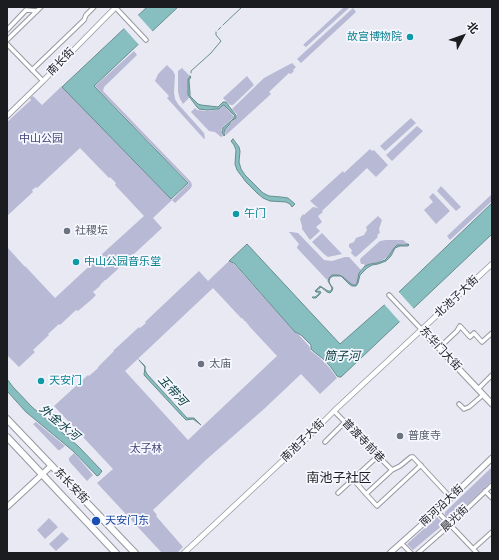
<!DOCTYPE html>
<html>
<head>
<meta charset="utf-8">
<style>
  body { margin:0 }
  #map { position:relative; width:499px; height:560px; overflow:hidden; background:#e8e9f3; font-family:Signika,"Noto Sans SC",sans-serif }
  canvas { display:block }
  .frame { position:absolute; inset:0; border:8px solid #1b1c1f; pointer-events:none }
  .north { position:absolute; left:443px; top:16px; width:40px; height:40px; -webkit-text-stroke:3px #f6f7ff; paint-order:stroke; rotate:49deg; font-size:11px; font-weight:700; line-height:16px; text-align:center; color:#1b1c1f }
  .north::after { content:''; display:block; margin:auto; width:14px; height:18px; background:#1b1c1f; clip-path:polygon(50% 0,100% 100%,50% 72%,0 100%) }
</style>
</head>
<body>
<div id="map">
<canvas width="499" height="560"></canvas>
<div class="frame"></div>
<div class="north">北</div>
</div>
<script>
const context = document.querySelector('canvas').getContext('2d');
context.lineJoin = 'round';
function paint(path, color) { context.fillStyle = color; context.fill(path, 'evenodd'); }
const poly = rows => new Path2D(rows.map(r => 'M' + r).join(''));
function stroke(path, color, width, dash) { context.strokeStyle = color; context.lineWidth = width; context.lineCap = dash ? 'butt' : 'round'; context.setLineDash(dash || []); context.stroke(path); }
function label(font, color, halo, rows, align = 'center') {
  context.font = font + ' Signika,"Noto Sans SC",sans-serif'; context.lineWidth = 3.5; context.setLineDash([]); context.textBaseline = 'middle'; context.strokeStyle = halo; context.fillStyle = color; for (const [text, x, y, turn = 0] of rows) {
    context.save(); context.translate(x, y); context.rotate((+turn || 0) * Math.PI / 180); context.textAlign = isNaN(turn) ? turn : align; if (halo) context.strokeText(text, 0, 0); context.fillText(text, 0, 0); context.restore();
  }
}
paint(poly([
  [344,7,350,7,306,47,303,45],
  [353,8,356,12,301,63,297,59],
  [134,51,137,55,104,87,103,91,191,182,192,186,190,189,175,203,172,200,189,183,95,86],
  [292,63,296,67,293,70,294,71,291,74,289,73,269,92,271,94,226,135,225,132,225,129,229,126,232,121,236,118,237,116,237,114,232,109,264,78],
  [167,65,173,71,175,75,174,92,175,99,178,104,204,133,205,138,204,139,167,98,169,96,155,81,158,74],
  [182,68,189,75,188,79,188,91,189,98,183,104,180,99,178,92,178,71],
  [247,76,254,85,233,105,230,105,223,98],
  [62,86,172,200,153,218,162,228,106,280,105,280,100,285,100,286,93,292,96,295,91,300,78,311,76,310,60,325,59,324,48,334,49,335,33,350,35,352,19,367,7,355,7,247,25,267,25,266,55,298,97,259,98,260,100,259,102,257,101,255,144,216,115,185,116,183,110,177,109,178,80,148,37,188,36,187,32,190,33,192,7,216,7,122,31,100,30,98,33,96,42,105],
  [223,105,225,106,227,109,232,114,234,117,224,126,221,130,223,136,221,137,215,132,209,131,191,112,195,108,197,110,206,111,215,110,220,109],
  [411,118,416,123,385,151,380,146],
  [417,126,423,131,392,161,386,155],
  [370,149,372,151,374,150,388,165,376,177,367,168,322,211,323,212,318,216,322,222,316,227,320,231,310,240,302,229,302,226,300,219,301,217,303,214,304,215,313,207,318,208,310,201,343,171,344,173],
  [441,186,461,207,456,211,437,191],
  [433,193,450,211,436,224,424,210,433,202,429,197],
  [492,194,492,201,450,240,447,236],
  [378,216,382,220,379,229,380,233,378,234,377,238,357,256,355,257,351,253,352,250,349,247,349,244,354,242,356,238,364,235,367,230,366,227],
  [289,232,291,232,298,233,324,260,332,261,345,257,349,257,361,270,359,273,357,283,356,285,353,285,350,283,339,275,332,275,327,280,297,248,297,247,299,244],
  [322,233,342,254,328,257,324,254,312,242],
  [386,240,403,240,408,244,395,246,388,257,377,263,372,263,365,266,364,264,361,264,360,260,361,258,380,241],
  [229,261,233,263,296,333,299,335,309,346,311,351,320,358,329,367,337,378,320,394,301,374,264,409,207,459,153,510,157,515,156,516,183,547,177,553,162,553,97,483,113,469,54,406,88,375,89,376,97,369,98,368,98,367,114,351,113,349,114,350,139,327,140,328,146,323,145,322,199,271,208,281],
  [213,288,241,318,242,318,244,320,244,321,245,321,247,323,246,323,248,324,249,326,277,356,188,440,125,371],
  [36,422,65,446,60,450,58,450,33,424],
  [74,453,93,475,87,481,69,461,69,458],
  [492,467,492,481,450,521,445,515,445,512],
  [437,517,444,524,413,550,407,544],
  [49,518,58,527,45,539,37,530],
  [62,532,69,539,56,551,49,544]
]), '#b8b9d4');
const water = poly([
  [147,7,178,7,94,86,188,183,171,199,62,87,147,7],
  [190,76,191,77,189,80,190,93,190,96,198,104,201,105,218,107,223,102,226,102,231,109,236,115,236,118,231,121,229,125,225,129,224,133,225,135,224,136,222,132,223,128,233,119,235,116,224,105,223,105,219,109,217,109,207,110,199,109,197,107,188,95,188,79,190,76],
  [233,139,239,147,240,151,239,162,241,169,245,175,263,193,269,196,281,197,288,198,295,204,292,207,290,204,286,202,270,201,263,198,257,193,246,182,237,170,235,164,236,150,234,145,231,141,233,139],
  [492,203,492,234,341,377,339,377,337,376,330,366,322,358,313,351,311,349,311,345,301,335,295,332,234,263,229,261,247,244,340,344,399,292,492,203],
  [408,244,409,245,408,246,400,246,395,248,391,256,386,261,378,264,372,265,367,268,360,275,358,283,356,286,352,286,349,284,341,276,333,276,330,278,329,281,330,284,333,288,332,291,330,293,327,292,321,287,316,291,316,292,319,291,321,292,320,294,316,298,313,298,312,297,315,297,319,294,319,292,316,292,315,291,320,286,328,291,331,291,332,288,328,281,329,278,332,275,339,275,343,277,350,283,353,285,356,285,357,283,359,273,365,266,370,264,377,263,385,260,388,257,394,248,397,245,405,245,408,244],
  [139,360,145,366,145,370,147,374,187,418,194,418,201,425,193,419,186,420,182,416,144,375,145,367,139,360],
  [7,379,13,387,32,407,78,446,102,471,99,475,97,476,73,451,26,412,7,391,7,379]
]);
paint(water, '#87bebf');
stroke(water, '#678d8f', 1);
paint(poly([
  [137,14,154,33,140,46,123,27],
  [398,291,414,309,400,322,384,304]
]), '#e8e9f3');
stroke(poly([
  [223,25,242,7],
  [218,30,221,27],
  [191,73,191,71,211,53,221,41,216,35,216,32]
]), '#678d8f', 1);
const minor = poly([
  [115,7,146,40],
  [7,30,26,10,37,11],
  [7,40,41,7],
  [7,44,43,81],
  [32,70,84,20,86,15,94,7],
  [389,295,422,330],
  [439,348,457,331,460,326,470,337,474,333,482,342,492,333],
  [478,389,492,375],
  [459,404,464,409,469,407,483,395],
  [334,411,392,470],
  [325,442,345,422],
  [353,479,366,494,392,470,400,466,411,457,413,457,451,498],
  [485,491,492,498],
  [338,493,378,456],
  [366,494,377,506,421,465],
  [437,511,477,553],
  [401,543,411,553],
  [473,549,492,532],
  [418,553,450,525,492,485]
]);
const tertiary = poly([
  [7,116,43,81,104,19,116,7],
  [184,553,308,437,334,411,492,264]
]);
const secondary = poly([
  [422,330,492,404],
  [7,507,51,466],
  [390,553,437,511,492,458]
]);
const trunk = poly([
  [7,419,135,553],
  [7,437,116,553]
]);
stroke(minor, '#9798a1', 5.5);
stroke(tertiary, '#9798a1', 6);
stroke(secondary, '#9798a1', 7);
stroke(trunk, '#9798a1', 8);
stroke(minor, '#fff', 3.5);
stroke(tertiary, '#fff', 4.5);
stroke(secondary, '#fff', 5);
stroke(trunk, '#fff', 6);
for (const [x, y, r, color] of [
  [410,37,4,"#0f9aa8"],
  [236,214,4,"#0f9aa8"],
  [67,231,4,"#6b7280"],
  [76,262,4,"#0f9aa8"],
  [201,364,4,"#6b7280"],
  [41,381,4,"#0f9aa8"],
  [400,436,4,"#6b7280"],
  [96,521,5,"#1a4fb4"]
]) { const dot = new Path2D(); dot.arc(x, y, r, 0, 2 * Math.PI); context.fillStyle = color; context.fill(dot); stroke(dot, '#f6f7ff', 1.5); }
label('11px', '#0d838f', '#f6f7ff', [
  ["故宫博物院",402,37,"right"],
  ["午门",244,214],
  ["中山公园音乐堂",84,262],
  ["天安门",49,381]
], 'left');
label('11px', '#1b1c1f', '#f6f7ff', [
  ["南长街",61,62,-46],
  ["北池子大街",457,297,-43],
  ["东华门大街",440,349,47],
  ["南池子大街",303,441,-44],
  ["普渡寺前巷",363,441,46],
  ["东长安街",71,486,46],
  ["南河沿大街",442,506,-43],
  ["晨光街",455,519,-43]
]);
label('11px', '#45457a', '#f6f7ff', [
  ["中山公园",41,139],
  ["太子林",146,449]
]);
label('11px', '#5b616d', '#f6f7ff', [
  ["社稷坛",75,231],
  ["太庙",209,364],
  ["普度寺",408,436]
], 'left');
label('11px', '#164399', '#f6f7ff', [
  ["天安门东",105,521]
], 'left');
label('italic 12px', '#053b3d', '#f6f7ff', [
  ["筒子河",342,357],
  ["玉带河",172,391,48],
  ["外金水河",59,423,40]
]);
label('13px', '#1b1c1f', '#f6f7ff', [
  ["南池子社区",339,479]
]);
</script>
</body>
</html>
